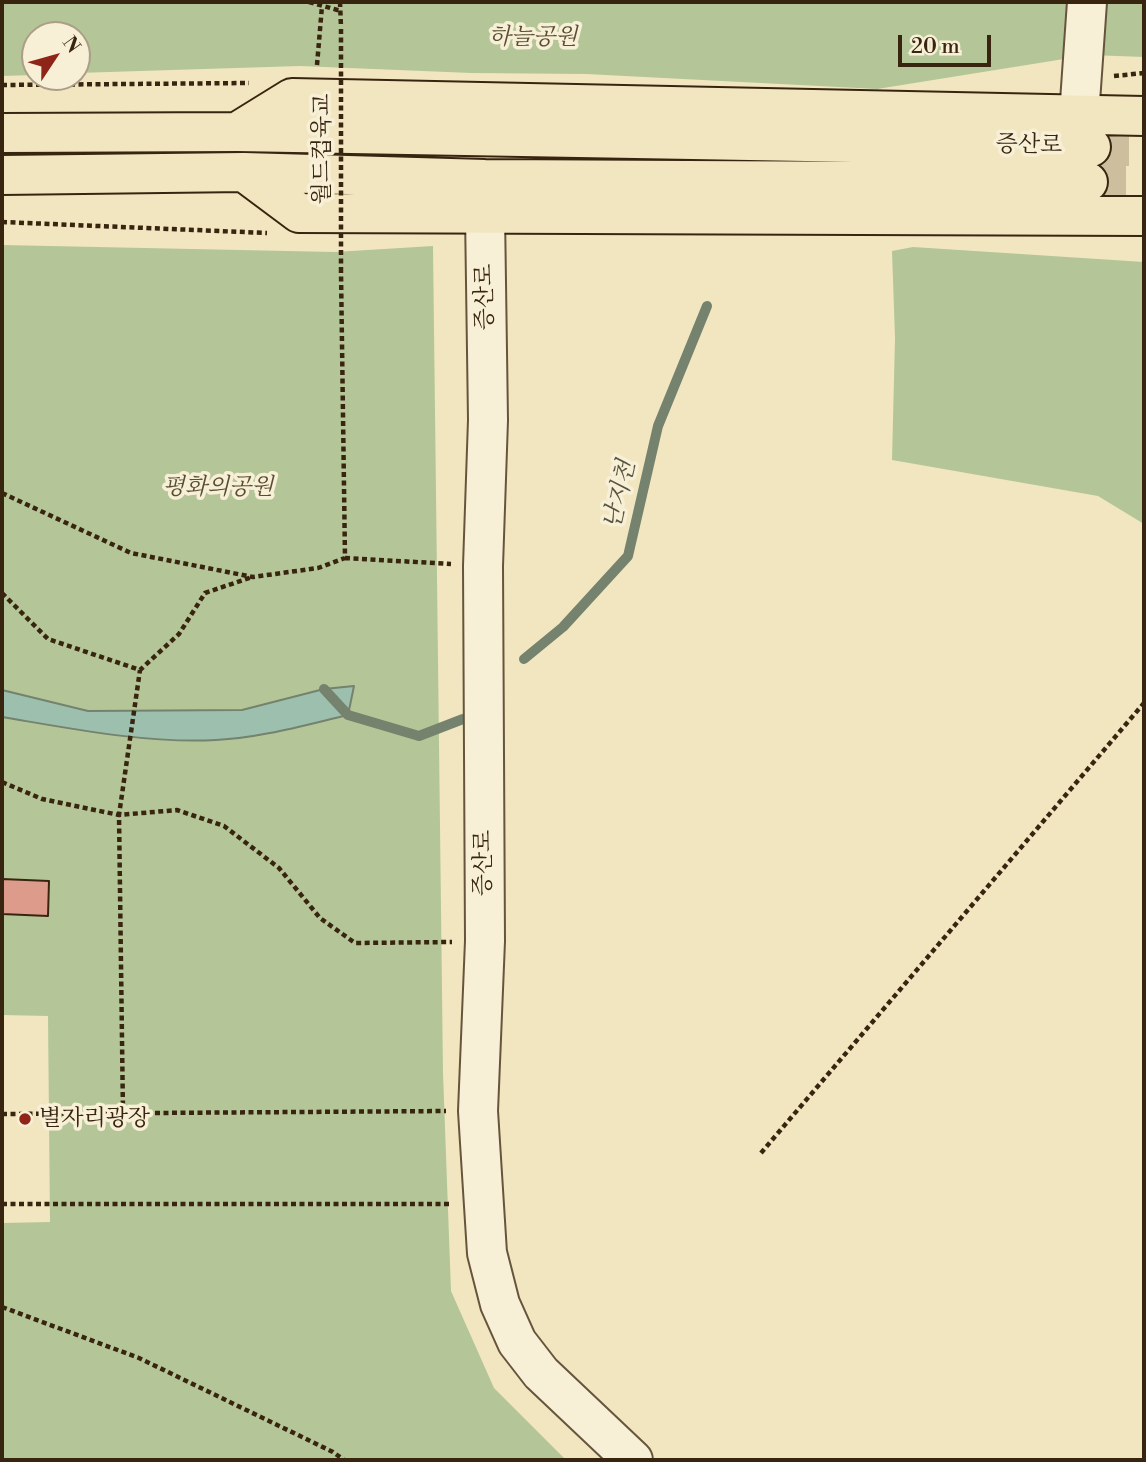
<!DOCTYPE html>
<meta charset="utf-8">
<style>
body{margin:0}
#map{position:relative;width:1146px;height:1462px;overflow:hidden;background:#f2e6c0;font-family:"Libre Bodoni",serif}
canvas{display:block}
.frame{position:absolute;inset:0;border:4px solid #382510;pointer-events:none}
.north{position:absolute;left:21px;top:21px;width:70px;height:70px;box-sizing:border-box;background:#f7efd6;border:2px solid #ab9e87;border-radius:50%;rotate:54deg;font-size:19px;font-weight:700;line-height:28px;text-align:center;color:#382510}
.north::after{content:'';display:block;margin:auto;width:24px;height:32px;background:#8f2418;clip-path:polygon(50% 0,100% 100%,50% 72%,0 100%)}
.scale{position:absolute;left:898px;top:35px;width:93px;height:32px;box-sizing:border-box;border:4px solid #382510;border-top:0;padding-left:9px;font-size:21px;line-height:24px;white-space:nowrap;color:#382510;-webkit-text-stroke:5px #f7efd6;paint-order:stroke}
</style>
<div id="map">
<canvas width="1146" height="1462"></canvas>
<div class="frame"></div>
<div class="north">N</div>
<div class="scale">20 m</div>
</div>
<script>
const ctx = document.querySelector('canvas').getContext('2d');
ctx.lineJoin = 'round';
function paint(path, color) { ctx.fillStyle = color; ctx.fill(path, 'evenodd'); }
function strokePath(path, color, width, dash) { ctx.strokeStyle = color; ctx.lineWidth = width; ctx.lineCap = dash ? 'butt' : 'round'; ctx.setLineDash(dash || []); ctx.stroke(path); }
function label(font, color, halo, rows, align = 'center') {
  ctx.font = font + ' "Libre Bodoni","Noto Serif KR",serif'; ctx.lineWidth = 7; ctx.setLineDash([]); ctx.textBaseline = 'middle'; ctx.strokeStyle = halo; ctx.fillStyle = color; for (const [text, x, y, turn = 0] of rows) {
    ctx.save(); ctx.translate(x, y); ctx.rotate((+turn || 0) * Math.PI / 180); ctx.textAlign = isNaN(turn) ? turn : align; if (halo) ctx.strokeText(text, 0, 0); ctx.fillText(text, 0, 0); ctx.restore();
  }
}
const green = new Path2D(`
 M 2,2 L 1144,2 L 1144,57 L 1089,55 L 877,89 L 586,74 L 471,73 L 300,66 L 77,73 L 77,35 L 35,35 L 35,75 L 2,76 Z
 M 2,245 L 335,252 L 433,246 L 443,1073 L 451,1291 L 494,1388 L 566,1460 L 2,1460 L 2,1223 L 50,1222 L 48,1016 L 2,1015 L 2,717 C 68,728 148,744 216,740 C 260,738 305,725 348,715 L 354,686 L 324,689 L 242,710 L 88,711 L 2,690 Z
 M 913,247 L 1144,262 L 1144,524 L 1098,496 L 892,460 L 895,338 L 892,251 Z`);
const water = new Path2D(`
 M 354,686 L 348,715 C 305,725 260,738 216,740 C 148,744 68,728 2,717 L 2,690 L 88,711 L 242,710 L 324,689 Z`);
const stream = new Path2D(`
 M 524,659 L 563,627 L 628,556 L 658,426 L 707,306
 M 324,689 L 348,715 L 419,736 L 463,719`);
const building = new Path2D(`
 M 2,879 L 49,881 L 48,916 L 2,914 Z`);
const majorTunnel = new Path2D(`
 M 1091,147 L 1144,147
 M 1088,182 L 1144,182`);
const path = new Path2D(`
 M 309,2 L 341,11
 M 340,2 L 341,27
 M 317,65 L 322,6
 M 1114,76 L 1144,73
 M 2,85 L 249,83
 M 2,222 L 267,233
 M 2,493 L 131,553 L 253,577 L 318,568 L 345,558 L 341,272
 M 345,558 L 451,564
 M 2,593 L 48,639 L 140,670 L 179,634 L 205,593 L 252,577
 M 2,782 L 42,799 L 119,815 L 177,810 L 224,826 L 279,868 L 320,918 L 355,943 L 452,942
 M 2,1114 L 446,1111
 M 123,1114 L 119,815 L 140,670
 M 761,1153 L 1144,703
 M 2,1204 L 449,1204
 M 2,1307 L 139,1358 L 333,1452 L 344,1460`);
const minor = new Path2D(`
 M 1079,116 L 1087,2
 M 485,214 L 488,420 L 483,566 L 485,941 L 478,1111 L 487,1253 L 500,1304 L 517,1342 L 541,1373 L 633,1460`);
const major = new Path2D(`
 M 237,132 L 292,98 L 1144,116
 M 2,133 L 237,132 L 1091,147
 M 244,172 L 299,213 L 1144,216
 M 2,175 L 244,172 L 485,179 L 1088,182`);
const pathBridge = new Path2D(`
 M 341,272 L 341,27`);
const markers = [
 [25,1119,7,"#8f2418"]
];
const parkNames = [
 ["하늘공원",533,38],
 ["평화의공원",218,488]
];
const streetNames = [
 ["증산로",1029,146,1],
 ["월드컵육교",323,149,-90],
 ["증산로",486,297,-91],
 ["증산로",484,863,-90]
];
const poiNames = [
 ["별자리광장",39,1119]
];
const waterNames = [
 ["난지천",621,495,-77]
];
paint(green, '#b4c697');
paint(water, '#9cc0ad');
strokePath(water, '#74826e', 2);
strokePath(stream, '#74826e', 10);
paint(building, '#dd9c8b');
strokePath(building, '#382510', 2);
strokePath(majorTunnel, '#cdbf9d', 38, [38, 19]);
strokePath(minor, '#66553c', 42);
strokePath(major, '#382510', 42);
strokePath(path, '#382510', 4.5, [5, 3.5]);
strokePath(minor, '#f7efd6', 38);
strokePath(major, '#f2e6c0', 38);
strokePath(pathBridge, '#382510', 4.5, [5, 3.5]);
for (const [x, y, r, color] of markers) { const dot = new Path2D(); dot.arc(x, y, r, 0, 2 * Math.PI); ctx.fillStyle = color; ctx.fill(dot); strokePath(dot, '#f7efd6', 2.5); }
label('italic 23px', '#574d32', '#f7efd6', parkNames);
label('23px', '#382510', '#f7efd6', streetNames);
label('23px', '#382510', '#f7efd6', poiNames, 'left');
label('italic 24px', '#56543f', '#f7efd6', waterNames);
</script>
